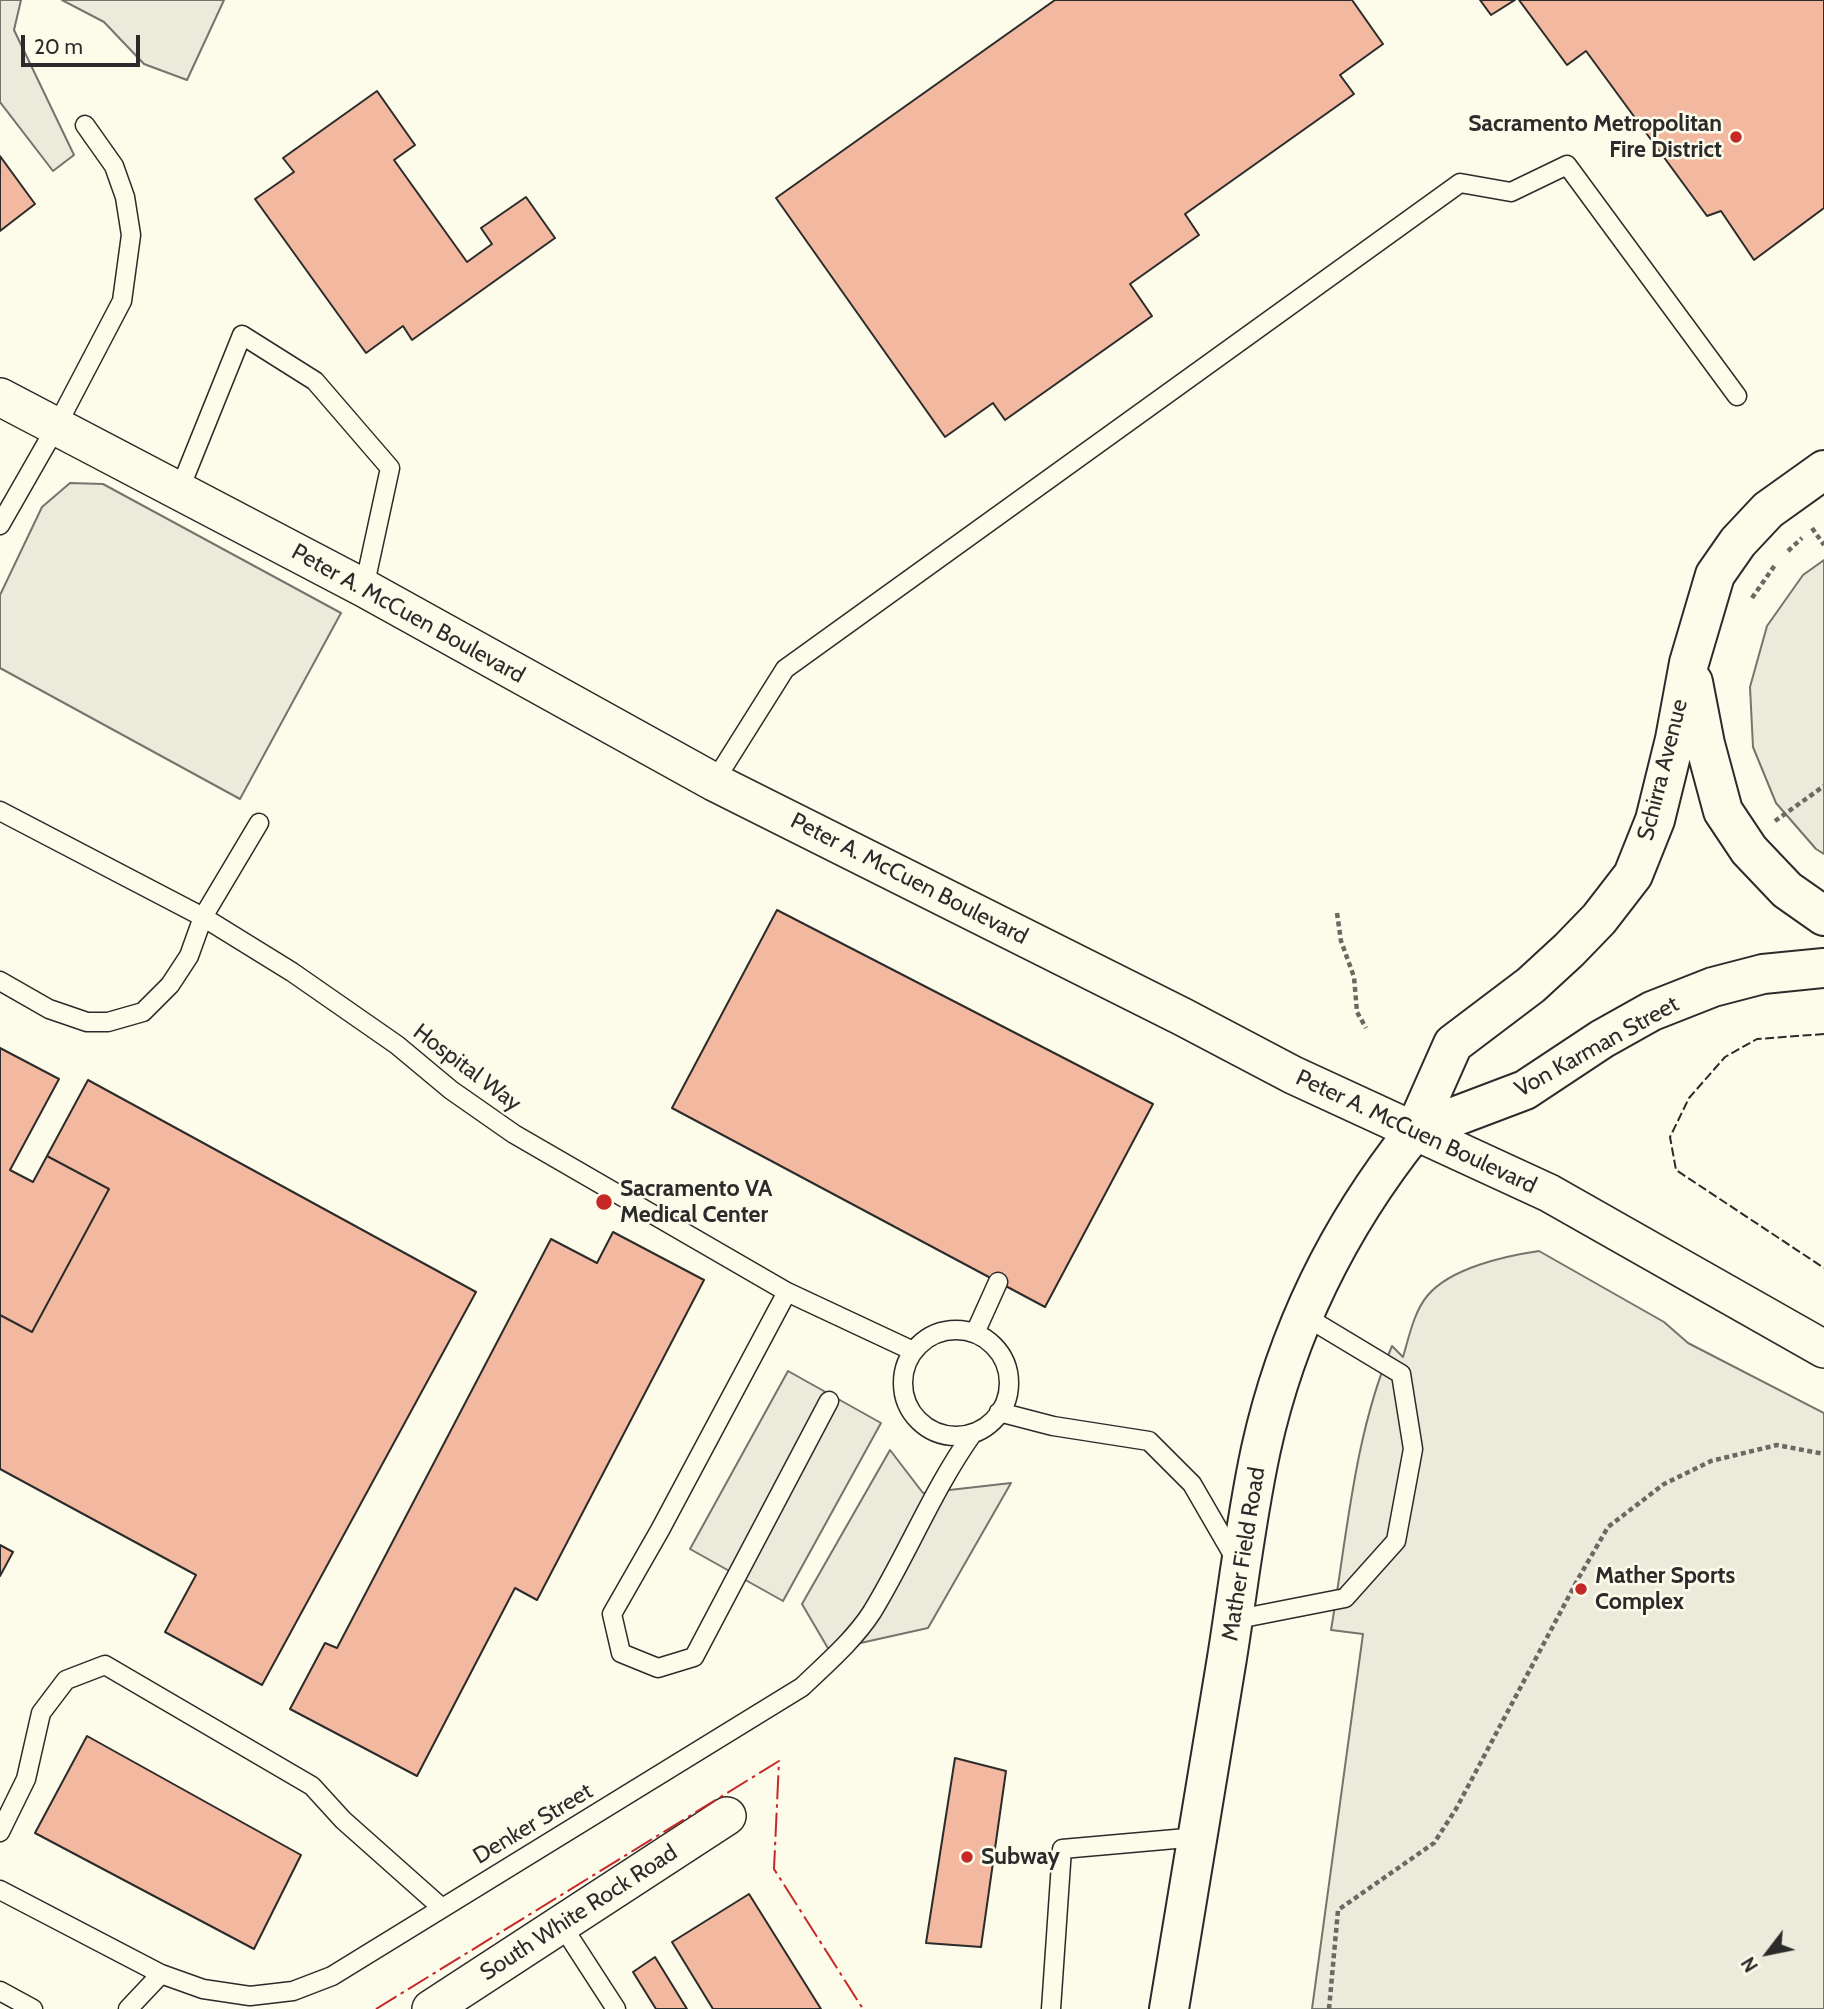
<!DOCTYPE html>
<style>
body{margin:0}
#map{position:relative;width:1824px;height:2009px;overflow:hidden;background:#fdfbea;font-family:Cabin,sans-serif}
canvas{display:block}
.north{position:absolute;left:1733px;top:1918px;width:70px;height:70px;-webkit-text-stroke:5px #fdfbea;paint-order:stroke;rotate:238deg;font-size:19px;font-weight:700;line-height:28px;text-align:center;color:#2b2b2b}
.north::after{content:'';display:block;margin:auto;width:24px;height:32px;background:#2b2b2b;clip-path:polygon(50% 0,100% 100%,50% 72%,0 100%)}
.scale{position:absolute;left:21px;top:35px;width:119px;height:32px;box-sizing:border-box;border:4px solid #2b2b2b;border-top:0;padding-left:9px;font-size:21px;line-height:24px;white-space:nowrap;color:#2b2b2b;-webkit-text-stroke:5px #fdfbea;paint-order:stroke}
</style>
<div id="map">
<canvas width="1824" height="2009"></canvas>
<div class="north">N</div>
<div class="scale">20 m</div>
</div>
<script>
const ctx = document.querySelector('canvas').getContext('2d');
ctx.lineJoin = 'round';
function paint(path, color) { ctx.fillStyle = color; ctx.fill(path, 'evenodd'); }
function strokePath(path, color, width, dash) { ctx.strokeStyle = color; ctx.lineWidth = width; ctx.lineCap = dash ? 'butt' : 'round'; ctx.setLineDash(dash || []); ctx.stroke(path); }
function label(font, color, halo, rows, align = 'center') {
  ctx.font = font + ' Cabin,sans-serif'; ctx.lineWidth = 5; ctx.setLineDash([]); ctx.textBaseline = 'middle'; ctx.strokeStyle = halo; ctx.fillStyle = color; for (const [text, x, y, turn = 0] of rows) {
    ctx.save(); ctx.translate(x, y); ctx.rotate((+turn || 0) * Math.PI / 180); ctx.textAlign = isNaN(turn) ? turn : align; if (halo) ctx.strokeText(text, 0, 0); ctx.fillText(text, 0, 0); ctx.restore();
  }
}
const green = new Path2D(`
 M 70,483 L 103,484 L 341,613 L 240,799 L 0,668 L 0,595 L 42,507 Z
 M 1824,560 L 1824,854 L 1816,849 L 1776,803 L 1753,747 L 1750,687 L 1767,626 L 1803,575 Z
 M 1539,1251 L 1664,1322 L 1688,1343 L 1824,1413 L 1824,2009 L 1312,2009 L 1363,1634 L 1331,1630 C 1347,1536 1354,1435 1392,1346 L 1403,1357 C 1409,1337 1414,1311 1428,1295 C 1451,1268 1505,1256 1539,1251 Z`);
const parking = new Path2D(`
 M 0,0 L 21,0 L 14,30 L 74,155 L 53,171 L 0,102 Z
 M 62,0 L 224,0 L 187,80 L 144,64 L 104,22 Z
 M 788,1371 L 881,1423 L 783,1601 L 690,1549 Z
 M 890,1450 L 923,1493 L 1011,1483 L 928,1628 L 829,1650 L 802,1604 Z`);
const building = new Path2D(`
 M 1055,0 L 1352,0 L 1383,44 L 1340,75 L 1354,94 L 1185,214 L 1199,235 L 1130,284 L 1152,316 L 1005,420 L 993,403 L 945,437 L 776,198 Z
 M 1480,0 L 1515,0 L 1491,15 Z
 M 1519,0 L 1824,0 L 1824,208 L 1754,260 L 1721,211 L 1707,216 L 1586,51 L 1567,65 Z
 M 377,91 L 415,145 L 394,160 L 467,262 L 492,244 L 481,228 L 526,197 L 555,238 L 412,340 L 403,326 L 366,353 L 255,199 L 294,172 L 283,158 Z
 M 0,156 L 35,204 L 0,231 Z
 M 777,910 L 1153,1104 L 1045,1307 L 672,1108 Z
 M 0,1048 L 59,1079 L 10,1170 L 33,1182 L 47,1156 L 109,1189 L 32,1332 L 0,1315 Z
 M 88,1080 L 476,1292 L 262,1685 L 165,1632 L 196,1575 L 0,1469 L 0,1315 L 32,1332 L 109,1189 L 47,1156 Z
 M 613,1232 L 704,1280 L 537,1600 L 515,1588 L 417,1776 L 290,1709 L 325,1643 L 337,1648 L 551,1239 L 597,1263 Z
 M 0,1545 L 13,1552 L 0,1576 Z
 M 87,1736 L 301,1855 L 254,1949 L 35,1833 Z
 M 955,1758 L 1006,1771 L 981,1947 L 926,1943 Z
 M 749,1894 L 821,2009 L 713,2009 L 672,1942 Z
 M 655,1957 L 687,2009 L 656,2009 L 633,1972 Z`);
const path = new Path2D(`
 M 1812,528 L 1824,545
 M 1788,551 L 1802,538
 M 1752,598 L 1775,565
 M 1775,821 L 1824,786
 M 1337,913 L 1341,941 L 1354,977 L 1357,1012 L 1366,1028
 M 1329,2009 L 1338,1910 L 1434,1843 L 1456,1809 L 1578,1579 L 1608,1527 L 1664,1484 L 1711,1461 L 1777,1445 L 1824,1454`);
const service = new Path2D(`
 M 179,491 L 242,335 L 315,381 L 390,468 L 364,588
 M 0,525 L 56,427 L 122,301 L 131,235 L 125,197 L 114,166 L 85,125
 M 714,782 L 785,669 L 1460,183 L 1511,192 L 1567,165 L 1737,396
 M 0,811 L 203,917 L 292,972 L 397,1045 L 451,1090 L 514,1134 L 787,1292 L 913,1351
 M 0,981 L 49,1009 L 87,1022 L 108,1022 L 143,1012 L 170,985 L 189,956 L 203,917 L 259,823
 M 787,1292 L 660,1530 L 612,1614 L 621,1653 L 658,1668 L 694,1657 L 829,1401
 M903 1383a53 53 0 1 1 106 0a53 53 0 1 1-106 0Z
 M 975,1333 L 998,1282
 M 999,1412 L 1053,1426 L 1149,1441 L 1192,1484 L 1236,1560
 M 1233,1620 L 1345,1598 L 1396,1541 L 1413,1449 L 1401,1374 L 1303,1315
 M 0,1832 L 26,1779 L 41,1713 L 66,1680 L 105,1665 L 312,1786 L 343,1820 L 442,1908
 M 0,1890 L 161,1974 L 203,1989 L 250,1996 L 293,1991 L 332,1976 L 802,1687 C 826,1664 854,1640 872,1612 C 908,1553 933,1489 973,1433
 M 561,1924 L 616,2009
 M 0,1991 L 33,2009
 M 128,2009 L 161,1974
 M 1051,2009 L 1062,1849 L 1198,1837`);
const minor = new Path2D(`
 M 0,397 L 364,588 L 714,782 L 1183,1017 L 1293,1075 L 1549,1193 L 1824,1349
 M 431,2009 L 727,1816`);
const tertiary = new Path2D(`
 M 1693,682 L 1705,744 L 1723,811 L 1749,850 L 1787,890 L 1824,916
 M 1414,1132 L 1453,1044 L 1531,985 L 1569,950 L 1599,919 L 1633,875 L 1655,820 L 1675,739 L 1689,663 L 1715,575 L 1738,542 L 1768,510 L 1824,470
 M 1414,1132 L 1525,1090 L 1602,1039 L 1652,1011 L 1713,987 L 1763,974 L 1824,968`);
const secondary = new Path2D(`
 M 1169,2009 C 1189,1892 1208,1775 1227,1658 C 1238,1589 1246,1518 1261,1449 C 1287,1331 1339,1226 1414,1132`);
const fence = new Path2D(`
 M 1824,1034 L 1757,1039 L 1725,1057 L 1689,1098 L 1670,1137 L 1676,1170 L 1824,1268`);
const power = new Path2D(`
 M 376,2009 L 779,1761 L 774,1869 L 863,2009`);
const markers = [
 [1736,137,7,"#c62828"],
 [604,1202,9,"#c62828"],
 [1581,1589,7,"#c62828"],
 [967,1857,7,"#c62828"]
];
const poiNames = [
 ["Sacramento Metropolitan",1722,124,"right"],
 ["Fire District",1722,150,"right"],
 ["Sacramento VA",620,1189],
 ["Medical Center",620,1215],
 ["Mather Sports",1595,1576],
 ["Complex",1595,1602],
 ["Subway",981,1857]
];
const streetNames = [
 ["Peter A. McCuen Boulevard",408,614,29],
 ["Schirra Avenue",1663,770,-76],
 ["Peter A. McCuen Boulevard",909,879,27],
 ["Von Karman Street",1597,1047,-29],
 ["Hospital Way",467,1068,37],
 ["Peter A. McCuen Boulevard",1416,1132,25],
 ["Mather Field Road",1244,1554,-81],
 ["Denker Street",533,1824,-31],
 ["South White Rock Road",579,1913,-33]
];
paint(green, '#ecebdb');
strokePath(green, '#74746e', 2);
paint(parking, '#eceadb');
strokePath(parking, '#74746e', 2);
paint(building, '#f2b8a0');
strokePath(building, '#2b2b2b', 2);
strokePath(service, '#2b2b2b', 21);
strokePath(minor, '#2b2b2b', 40);
strokePath(tertiary, '#2b2b2b', 42);
strokePath(secondary, '#2b2b2b', 42);
strokePath(path, '#6a6964', 4.5, [5, 3.5]);
strokePath(service, '#fdfbea', 18);
strokePath(minor, '#fdfbea', 37);
strokePath(tertiary, '#fdfbea', 38);
strokePath(secondary, '#fdfbea', 38);
strokePath(fence, '#2b2b2b', 2, [9, 3.5]);
strokePath(power, '#c62828', 2, [24, 5, 3.5, 5]);
for (const [x, y, r, color] of markers) { const dot = new Path2D(); dot.arc(x, y, r, 0, 2 * Math.PI); ctx.fillStyle = color; ctx.fill(dot); strokePath(dot, '#fdfbea', 2.5); }
label('bold 23px', '#2b2b2b', '#fdfbea', poiNames, 'left');
label('23px', '#2b2b2b', '#fdfbea', streetNames);
</script>
